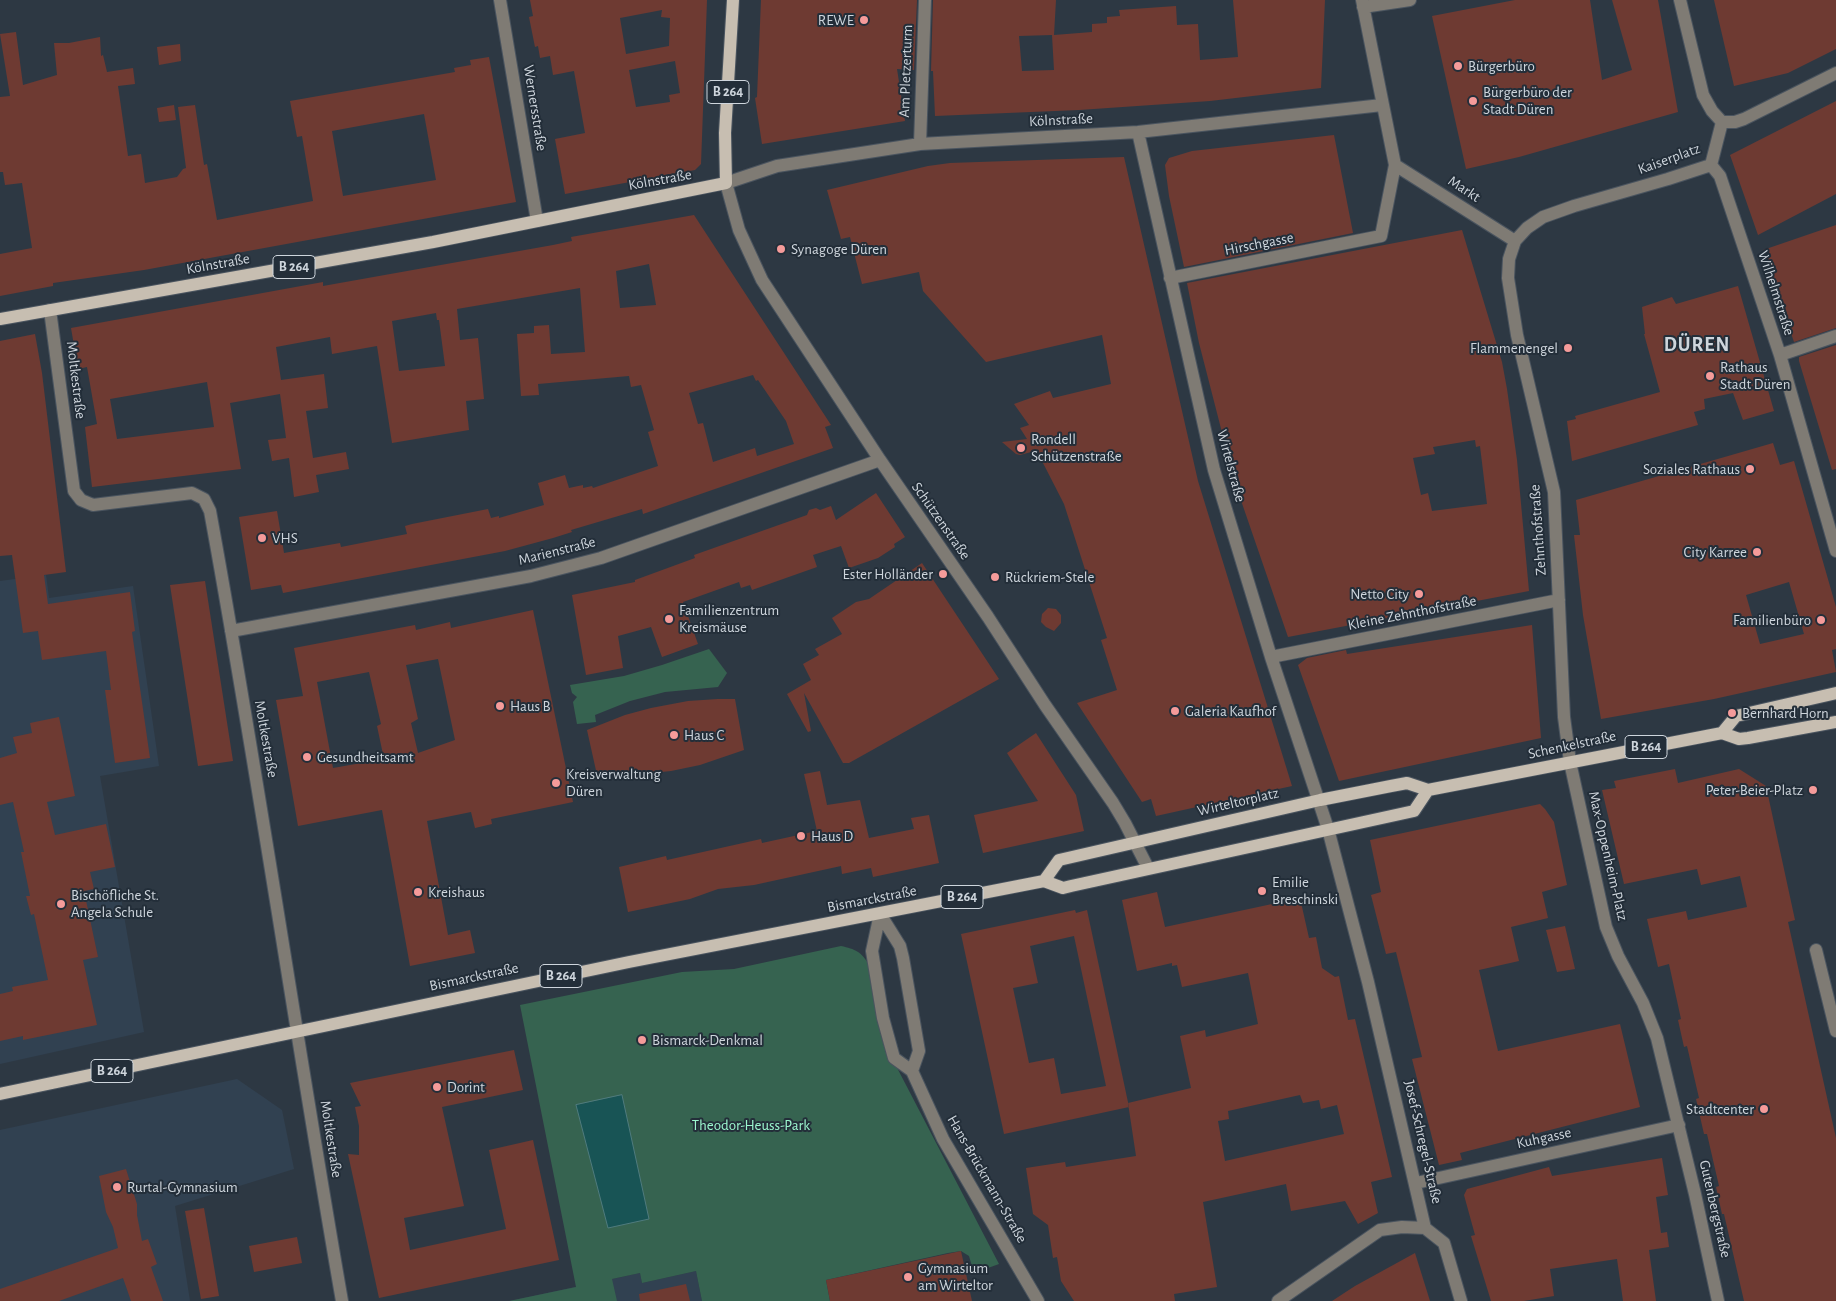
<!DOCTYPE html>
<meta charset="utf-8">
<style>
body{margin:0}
canvas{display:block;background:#2d3843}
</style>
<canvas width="1836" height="1301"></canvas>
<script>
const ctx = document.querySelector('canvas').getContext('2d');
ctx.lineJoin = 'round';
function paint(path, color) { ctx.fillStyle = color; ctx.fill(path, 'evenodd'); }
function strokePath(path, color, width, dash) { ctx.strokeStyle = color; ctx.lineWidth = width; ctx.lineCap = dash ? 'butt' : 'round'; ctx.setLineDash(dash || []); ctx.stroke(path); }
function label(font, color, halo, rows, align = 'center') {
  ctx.font = font + ' "Alegreya Sans",sans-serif'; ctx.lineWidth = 4; ctx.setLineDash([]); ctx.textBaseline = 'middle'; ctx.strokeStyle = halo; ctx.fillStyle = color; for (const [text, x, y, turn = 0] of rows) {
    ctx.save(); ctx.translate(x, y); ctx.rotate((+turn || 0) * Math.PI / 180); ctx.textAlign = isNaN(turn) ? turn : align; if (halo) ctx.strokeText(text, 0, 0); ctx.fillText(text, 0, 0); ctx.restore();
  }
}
const built = new Path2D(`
 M 46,575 L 49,598 L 133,586 L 159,766 L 100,776 L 144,1032 L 0,1064 L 0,581 Z
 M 237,1079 L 282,1110 L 294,1169 L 175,1206 L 190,1301 L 0,1301 L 0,1130 Z
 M 696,1271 L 702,1301 L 510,1301 L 640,1273 L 642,1283 Z`);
const green = new Path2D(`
 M 709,649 L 727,673 L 718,687 L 665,692 L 630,701 L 595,715 L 596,722 L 577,724 L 573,702 L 577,697 L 572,693 L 570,685 L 624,676 L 662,665 Z
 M 841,946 C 855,949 862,952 869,965 L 893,1060 L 999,1264 L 974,1273 L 969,1256 L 961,1251 L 948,1253 L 826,1280 L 830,1301 L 702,1301 L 696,1271 L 642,1283 L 640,1273 L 612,1279 L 617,1301 L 509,1301 L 576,1287 L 520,1005 L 682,972 L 734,969 Z`);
const water = new Path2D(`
 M 622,1095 L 649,1219 L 608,1228 L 576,1105 Z`);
const building = new Path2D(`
 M 530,0 L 707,0 L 701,164 L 695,170 L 565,194 L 555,139 L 585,133 L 574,71 L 553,75 L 550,56 L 540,58 L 538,46 L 535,47 L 529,17 L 533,16 ZM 662,10 L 661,17 L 670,18 L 669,46 L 626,54 L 620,18 ZM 675,61 L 680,93 L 669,95 L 670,102 L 636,107 L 629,70 Z
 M 761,0 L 917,0 L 914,70 L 897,69 L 905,121 L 762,144 L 755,98 L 757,97 Z
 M 933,0 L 1056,0 L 1054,35 L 1092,32 L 1092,24 L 1107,23 L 1107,17 L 1120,16 L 1119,10 L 1176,6 L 1177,25 L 1198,24 L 1200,60 L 1238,57 L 1233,0 L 1325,0 L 1321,88 L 1210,101 L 1079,110 L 935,116 L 933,71 L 931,71 ZM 1052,35 L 1054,70 L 1022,71 L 1019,36 Z
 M 1515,0 L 1590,0 L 1602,80 L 1632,70 L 1612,0 L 1658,0 L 1678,112 L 1519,157 L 1466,169 L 1432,16 Z
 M 1714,0 L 1836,0 L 1836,49 L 1788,73 L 1734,86 Z
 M 16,32 L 23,85 L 57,75 L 54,43 L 69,43 L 100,37 L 101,56 L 103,55 L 107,72 L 133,68 L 135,84 L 118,86 L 128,156 L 141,154 L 145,183 L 177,177 L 183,169 L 186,168 L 178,107 L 195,105 L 204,165 L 207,164 L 217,220 L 313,201 L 302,136 L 297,137 L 290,101 L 455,72 L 454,68 L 471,65 L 470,60 L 489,57 L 516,202 L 144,270 L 53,283 L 53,286 L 0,296 L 0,254 L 32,248 L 22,183 L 5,185 L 3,172 L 0,172 L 0,97 L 10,96 L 0,34 ZM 424,114 L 436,180 L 343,196 L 332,131 Z
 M 180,44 L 181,61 L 159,65 L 157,47 Z
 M 1836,101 L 1836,194 L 1758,235 L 1730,155 Z
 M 174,105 L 176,120 L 159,122 L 157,108 Z
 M 1334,135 L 1353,233 L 1184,267 L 1169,196 L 1165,165 L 1169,158 L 1192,151 Z
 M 1124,157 L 1198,481 L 1292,786 L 1156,816 L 1151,799 L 1142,802 L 1077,703 L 1117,690 L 1101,640 L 1107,638 L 1064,504 L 1043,463 L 1035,451 L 1020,455 L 1016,454 L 1002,442 L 1027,439 L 1020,428 L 1029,425 L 1014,404 L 1050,391 L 1053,398 L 1111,384 L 1102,335 L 986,362 L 923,291 L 919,272 L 862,284 L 850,237 L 841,239 L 827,190 L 928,166 L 950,163 Z
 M 694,215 L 831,425 L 825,427 L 833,448 L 643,514 L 642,509 L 571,530 L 572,532 L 553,538 L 505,551 L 283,593 L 281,585 L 251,590 L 239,517 L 277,511 L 284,553 L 340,543 L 341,547 L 407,534 L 405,526 L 412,524 L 488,509 L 491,518 L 499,516 L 499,518 L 544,505 L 538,483 L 565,475 L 569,488 L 583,485 L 583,488 L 592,486 L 593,488 L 658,466 L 648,432 L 654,430 L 641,385 L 631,387 L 629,376 L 538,384 L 539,395 L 521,396 L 517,334 L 534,333 L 534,326 L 549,325 L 551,354 L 585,352 L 580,288 L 457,309 L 460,340 L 478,338 L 484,399 L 466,401 L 469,430 L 392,443 L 377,346 L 332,354 L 330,337 L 276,347 L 281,380 L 324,374 L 328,408 L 306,411 L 313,458 L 346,452 L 349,469 L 316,475 L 319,492 L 294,497 L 289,458 L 272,461 L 268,440 L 286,438 L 280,394 L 230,403 L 241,469 L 92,487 L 85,427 L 97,424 L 87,367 L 78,369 L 71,328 L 323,282 L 323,286 L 553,245 L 572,241 L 571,237 ZM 649,264 L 656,305 L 620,308 L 616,271 ZM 436,313 L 437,320 L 439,320 L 445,366 L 399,371 L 392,321 ZM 753,375 L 756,381 L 758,380 L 786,421 L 794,444 L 757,456 L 755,448 L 713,462 L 703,423 L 698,424 L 689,393 ZM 207,382 L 214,427 L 117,439 L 110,399 Z
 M 1836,225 L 1836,328 L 1794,342 L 1763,250 Z
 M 1462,230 L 1502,362 L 1507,389 L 1517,460 L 1529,591 L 1288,637 L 1235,483 L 1199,343 L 1187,283 ZM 1475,440 L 1476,447 L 1480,446 L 1487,504 L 1432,511 L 1428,493 L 1421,495 L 1413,458 L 1435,454 L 1433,447 Z
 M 1738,286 L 1774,411 L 1743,420 L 1733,393 L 1704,399 L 1705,409 L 1694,412 L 1698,425 L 1572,461 L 1567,421 L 1576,419 L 1575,416 L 1660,392 L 1644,334 L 1645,334 L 1642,307 L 1672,297 L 1676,304 Z
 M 35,334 L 42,373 L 66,572 L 44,575 L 48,604 L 130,592 L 135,631 L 132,632 L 150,758 L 115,763 L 105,690 L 111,690 L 106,651 L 42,660 L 38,631 L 23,633 L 12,555 L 0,556 L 0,341 Z
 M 1836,345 L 1836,469 L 1832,470 L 1799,361 L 1799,357 Z
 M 1773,443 L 1780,465 L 1794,461 L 1836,607 L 1836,649 L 1832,650 L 1836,672 L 1714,699 L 1601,719 L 1583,615 L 1574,535 L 1580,535 L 1576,500 ZM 1789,582 L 1804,634 L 1760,644 L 1746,595 Z
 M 876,493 L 905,537 L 894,544 L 895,547 L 878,558 L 849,568 L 841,546 L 813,555 L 817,567 L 752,590 L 750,585 L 741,588 L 739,582 L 683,602 L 698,644 L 662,657 L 651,627 L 618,636 L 623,668 L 586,675 L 572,595 L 635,582 L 635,580 L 695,558 L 694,555 L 807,515 L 809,510 L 816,508 L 820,510 L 831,506 L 836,520 Z
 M 922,563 L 999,679 L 849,763 L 843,763 L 804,693 L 811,731 L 808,732 L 787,694 L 811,680 L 803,664 L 819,655 L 815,649 L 842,634 L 832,618 L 856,602 L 869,599 Z
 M 205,581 L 233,761 L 198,766 L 170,585 Z
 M 1048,608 L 1056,609 L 1061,615 L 1061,623 L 1054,631 L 1046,627 L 1041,622 L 1042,614 Z
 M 533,610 L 573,802 L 491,819 L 492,824 L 475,828 L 471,812 L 427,821 L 448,935 L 470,930 L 475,953 L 410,966 L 382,810 L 298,826 L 276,700 L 303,696 L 294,648 L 415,625 L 416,630 L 450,622 L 451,628 ZM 438,659 L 455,740 L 418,753 L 411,723 L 418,719 L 406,665 ZM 369,672 L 381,724 L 377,726 L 384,759 L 333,768 L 317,682 Z
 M 1532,625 L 1541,738 L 1339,781 L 1298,665 L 1307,658 L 1346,650 L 1347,654 Z
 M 718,699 L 735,699 L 744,750 L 700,765 L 671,771 L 632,775 L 597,775 L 587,730 L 625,715 L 651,708 L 688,701 Z
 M 59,717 L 75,796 L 47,802 L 55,835 L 106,824 L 115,867 L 90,872 L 94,889 L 84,891 L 98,957 L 83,960 L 97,1025 L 23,1040 L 23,1036 L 0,1041 L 0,994 L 13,991 L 12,987 L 48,980 L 34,914 L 31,915 L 26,896 L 30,896 L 21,852 L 24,852 L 13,802 L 0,805 L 0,758 L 17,753 L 13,737 L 32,733 L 30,723 Z
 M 1036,733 L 1076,795 L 1084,831 L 983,853 L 974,815 L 1038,801 L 1007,753 Z
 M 1675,769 L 1678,783 L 1739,769 L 1766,786 L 1795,920 L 1788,922 L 1836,1138 L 1836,1301 L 1744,1301 L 1724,1214 L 1722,1214 L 1716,1187 L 1719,1186 L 1707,1134 L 1704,1134 L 1696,1099 L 1699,1098 L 1687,1046 L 1684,1047 L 1678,1020 L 1681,1019 L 1669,964 L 1658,967 L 1647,919 L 1686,911 L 1688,920 L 1747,907 L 1740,876 L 1701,885 L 1697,869 L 1624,884 L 1602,790 L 1616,788 L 1614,781 Z
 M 820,771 L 827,805 L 860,800 L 869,838 L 914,829 L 911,818 L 929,815 L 939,863 L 873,877 L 871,868 L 842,874 L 841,866 L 754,885 L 718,889 L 690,899 L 628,912 L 619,867 L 666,856 L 667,860 L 761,839 L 762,843 L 817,831 L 804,774 Z
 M 1540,804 L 1545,809 L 1554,822 L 1567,885 L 1542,892 L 1548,918 L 1511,927 L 1519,961 L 1479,970 L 1498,1051 L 1620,1024 L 1640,1107 L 1460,1153 L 1462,1160 L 1439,1165 L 1412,1059 L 1422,1057 L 1404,984 L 1396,952 L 1386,954 L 1371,895 L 1381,892 L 1370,840 Z
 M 1157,892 L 1165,927 L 1300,898 L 1309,938 L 1316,937 L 1322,968 L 1335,977 L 1339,976 L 1348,1020 L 1355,1019 L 1392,1177 L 1371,1182 L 1378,1213 L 1358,1224 L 1345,1201 L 1291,1211 L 1286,1184 L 1203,1202 L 1217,1287 L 1174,1294 L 1175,1301 L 1074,1301 L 1061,1281 L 1057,1257 L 1053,1258 L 1048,1225 L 1033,1214 L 1026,1168 L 1065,1162 L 1066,1167 L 1136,1156 L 1128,1103 L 1191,1088 L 1180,1036 L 1205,1030 L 1206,1037 L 1258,1024 L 1248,973 L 1182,987 L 1177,965 L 1172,966 L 1172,963 L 1137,971 L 1122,900 ZM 1300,1095 L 1303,1103 L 1319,1100 L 1321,1109 L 1337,1105 L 1344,1134 L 1225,1161 L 1218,1121 L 1229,1119 L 1228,1111 Z
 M 1075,910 L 1076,913 L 1087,910 L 1129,1107 L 1004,1134 L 961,934 ZM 1074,936 L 1106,1086 L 1061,1094 L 1054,1058 L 1029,1063 L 1013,988 L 1038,983 L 1030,946 Z
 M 1565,926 L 1575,969 L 1557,972 L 1546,930 Z
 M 514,1050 L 523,1090 L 442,1107 L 464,1206 L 404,1218 L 410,1250 L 506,1229 L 489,1150 L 533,1140 L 559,1260 L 379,1298 L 348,1154 L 359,1155 L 359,1126 L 355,1107 L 361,1106 L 350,1083 Z
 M 1662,1158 L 1668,1195 L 1656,1197 L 1661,1233 L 1667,1232 L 1669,1247 L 1649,1250 L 1656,1301 L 1623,1301 L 1617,1259 L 1550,1269 L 1554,1296 L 1524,1301 L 1491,1301 L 1471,1236 L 1475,1235 L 1464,1195 L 1467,1189 L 1549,1167 L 1552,1176 Z
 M 126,1169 L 137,1204 L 137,1215 L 142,1241 L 148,1239 L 157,1264 L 151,1267 L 163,1301 L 131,1301 L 123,1278 L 59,1301 L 0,1301 L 0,1289 L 118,1248 L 113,1227 L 106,1212 L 99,1176 Z
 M 204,1208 L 219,1296 L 201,1299 L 185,1211 Z
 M 297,1237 L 302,1263 L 254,1272 L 249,1246 Z
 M 961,1251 L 972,1301 L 830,1301 L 826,1280 Z
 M 1415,1253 L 1430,1301 L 1332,1301 L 1355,1286 Z
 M 686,1284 L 690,1301 L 640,1301 L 639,1294 Z`);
const minor = new Path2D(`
 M 500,0 L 537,221
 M 1680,0 L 1703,95 L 1712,111 L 1722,122
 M 1363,7 L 1410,0
 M 1722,122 L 1735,122 L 1744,119 L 1836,73
 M 1138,132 L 1214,470 L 1271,657 L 1328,829 L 1368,982 L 1425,1228 L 1444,1243 L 1461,1301
 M 920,144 L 925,0
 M 1395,165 L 1515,241
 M 1711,165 L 1668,179 L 1574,206 L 1543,217 L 1527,228 L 1515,241 L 1509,259 L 1508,278 L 1517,335 L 1554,492 L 1564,717 L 1570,762 L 1606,927 L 1618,956 L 1643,1003 L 1657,1038 L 1695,1194 L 1718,1301
 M 1711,165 L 1720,176 L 1780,355 L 1836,551
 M 1711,165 L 1722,122
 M 1170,278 L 1381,236 L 1395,165 L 1362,0
 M 50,310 L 74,491 L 81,500 L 93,505 L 192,493 L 204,499 L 210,511 C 258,773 296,1038 342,1301
 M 1780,355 L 1836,336
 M 231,631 L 531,576 L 601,558 L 880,460
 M 1271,657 L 1559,600
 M 1148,868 L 1125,823 L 1113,803 L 1045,705 L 988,617 L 880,460 L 762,280 L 739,230 L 726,183 L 777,166 L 920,144 L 1138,132 L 1382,105
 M 880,914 L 872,951 L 883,1018 L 894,1058 L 912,1071 L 943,1139 L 1038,1301
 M 880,914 L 900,946 L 903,958 L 919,1051 L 912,1071
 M 1816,950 L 1836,1031
 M 1416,1183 L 1679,1125
 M 1278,1301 L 1380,1230 L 1402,1227 L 1425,1228`);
const major = new Path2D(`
 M 0,319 L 433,242 L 726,183 L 725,133 L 733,0
 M 1722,733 L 1736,716 L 1836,693
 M 1044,881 L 1059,860 L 1320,800 L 1391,786 L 1407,783 L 1428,790 L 1722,733 L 1739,739 L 1748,738 L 1836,722
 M 0,1094 L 629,962 L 1044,881 L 1063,888 L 1071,886 L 1414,811 L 1428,790`);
const markers = [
 [864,20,5,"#f59b9a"],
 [1458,66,5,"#f59b9a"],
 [1473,101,5,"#f59b9a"],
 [781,249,5,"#f59b9a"],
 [1568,348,5,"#f59b9a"],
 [1710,376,5,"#f59b9a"],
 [1021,448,5,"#f59b9a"],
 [1750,469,5,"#f59b9a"],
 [262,538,5,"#f59b9a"],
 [1757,552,5,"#f59b9a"],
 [943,574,5,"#f59b9a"],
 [995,577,5,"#f59b9a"],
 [1419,594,5,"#f59b9a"],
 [669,619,5,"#f59b9a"],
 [1821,620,5,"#f59b9a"],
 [500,706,5,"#f59b9a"],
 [1175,711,5,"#f59b9a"],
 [1732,713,5,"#f59b9a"],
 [674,735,5,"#f59b9a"],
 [307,757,5,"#f59b9a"],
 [556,783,5,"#f59b9a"],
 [1813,790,5,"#f59b9a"],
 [801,836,5,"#f59b9a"],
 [1262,891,5,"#f59b9a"],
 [418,892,5,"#f59b9a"],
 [61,904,5,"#f59b9a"],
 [642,1040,5,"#f59b9a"],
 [437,1087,5,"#f59b9a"],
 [1764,1109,5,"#f59b9a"],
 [117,1187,5,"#f59b9a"],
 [908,1277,5,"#f59b9a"]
];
const shields = [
 [728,92,42],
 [294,267,42],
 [1646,747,42],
 [962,897,42],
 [561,976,42],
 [112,1071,42]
];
const shieldNames = [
 ["B 264",728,92],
 ["B 264",294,267],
 ["B 264",1646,747],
 ["B 264",962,897],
 ["B 264",561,976],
 ["B 264",112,1071]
];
const poiNames = [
 ["REWE",854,20,"right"],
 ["Bürgerbüro",1468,66],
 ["Bürgerbüro der",1483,92],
 ["Stadt Düren",1483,109],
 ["Synagoge Düren",791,249],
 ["Flammenengel",1558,348,"right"],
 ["Rathaus",1720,367],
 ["Stadt Düren",1720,384],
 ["Rondell",1031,439],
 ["Schützenstraße",1031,456],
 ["Soziales Rathaus",1740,469,"right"],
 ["VHS",272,538],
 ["City Karree",1747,552,"right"],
 ["Ester Holländer",933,574,"right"],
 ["Rückriem-Stele",1005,577],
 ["Netto City",1409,594,"right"],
 ["Familienzentrum",679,610],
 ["Kreismäuse",679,627],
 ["Familienbüro",1811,620,"right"],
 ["Haus B",510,706],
 ["Galeria Kaufhof",1185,711],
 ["Bernhard Horn",1742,713],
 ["Haus C",684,735],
 ["Gesundheitsamt",317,757],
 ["Kreisverwaltung",566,774],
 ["Düren",566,791],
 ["Peter-Beier-Platz",1803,790,"right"],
 ["Haus D",811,836],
 ["Emilie",1272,882],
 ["Breschinski",1272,899],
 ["Kreishaus",428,892],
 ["Bischöfliche St.",71,895],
 ["Angela Schule",71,912],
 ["Bismarck-Denkmal",652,1040],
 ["Dorint",447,1087],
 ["Stadtcenter",1754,1109,"right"],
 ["Rurtal-Gymnasium",127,1187],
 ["Gymnasium",918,1268],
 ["am Wirteltor",918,1285]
];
const streetNames = [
 ["Am Pletzerturm",906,71,-88],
 ["Wernersstraße",535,108,81],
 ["Kölnstraße",1061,120,-3],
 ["Kaiserplatz",1669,159,-20],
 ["Kölnstraße",660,180,-10],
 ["Markt",1464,189,33],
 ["Hirschgasse",1259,244,-11],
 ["Kölnstraße",218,264,-10],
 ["Wilhelmstraße",1776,293,72],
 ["Moltkestraße",76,380,83],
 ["Wirtelstraße",1231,466,75],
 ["Schützenstraße",941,521,55],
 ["Zehnthofstraße",1538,530,-94],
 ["Marienstraße",557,551,-14],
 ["Kleine Zehnthofstraße",1412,613,-11],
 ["Moltkestraße",266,739,80],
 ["Schenkelstraße",1572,745,-12],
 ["Wirteltorplatz",1238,802,-13],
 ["Max-Oppenheim-Platz",1608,856,77],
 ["Bismarckstraße",872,899,-11],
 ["Bismarckstraße",474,977,-12],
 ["Kuhgasse",1544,1138,-12],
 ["Moltkestraße",331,1139,81],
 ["Josef-Schregel-Straße",1423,1142,77],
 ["Hans-Brückmann-Straße",987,1179,60],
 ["Gutenbergstraße",1715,1209,77]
];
const parkNames = [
 ["Theodor-Heuss-Park",751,1125]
];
const districtNames = [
 ["DÜREN",1697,345]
];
paint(built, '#314151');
paint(green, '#366350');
paint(water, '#185455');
strokePath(water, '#4f7b7e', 1);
paint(building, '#6e3a32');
strokePath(minor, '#4a545f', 14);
strokePath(major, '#4a545f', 14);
strokePath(minor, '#7f7b74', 12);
strokePath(major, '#c7beb1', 12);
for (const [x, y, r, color] of markers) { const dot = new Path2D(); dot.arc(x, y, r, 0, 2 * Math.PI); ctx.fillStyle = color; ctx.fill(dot); strokePath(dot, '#232e39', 2); }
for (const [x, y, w] of shields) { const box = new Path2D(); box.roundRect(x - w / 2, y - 11.5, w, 23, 4); ctx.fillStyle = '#232e39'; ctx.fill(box); strokePath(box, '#ced5dc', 1); }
label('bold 14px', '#ced5dc', null, shieldNames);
label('15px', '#ced5dc', '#232e39', poiNames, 'left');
label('15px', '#ced5dc', '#232e39', streetNames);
label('15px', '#9bf6ce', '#232e39', parkNames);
ctx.letterSpacing = '1px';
label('bold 20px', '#ced5dc', '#232e39', districtNames);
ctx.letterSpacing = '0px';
</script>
